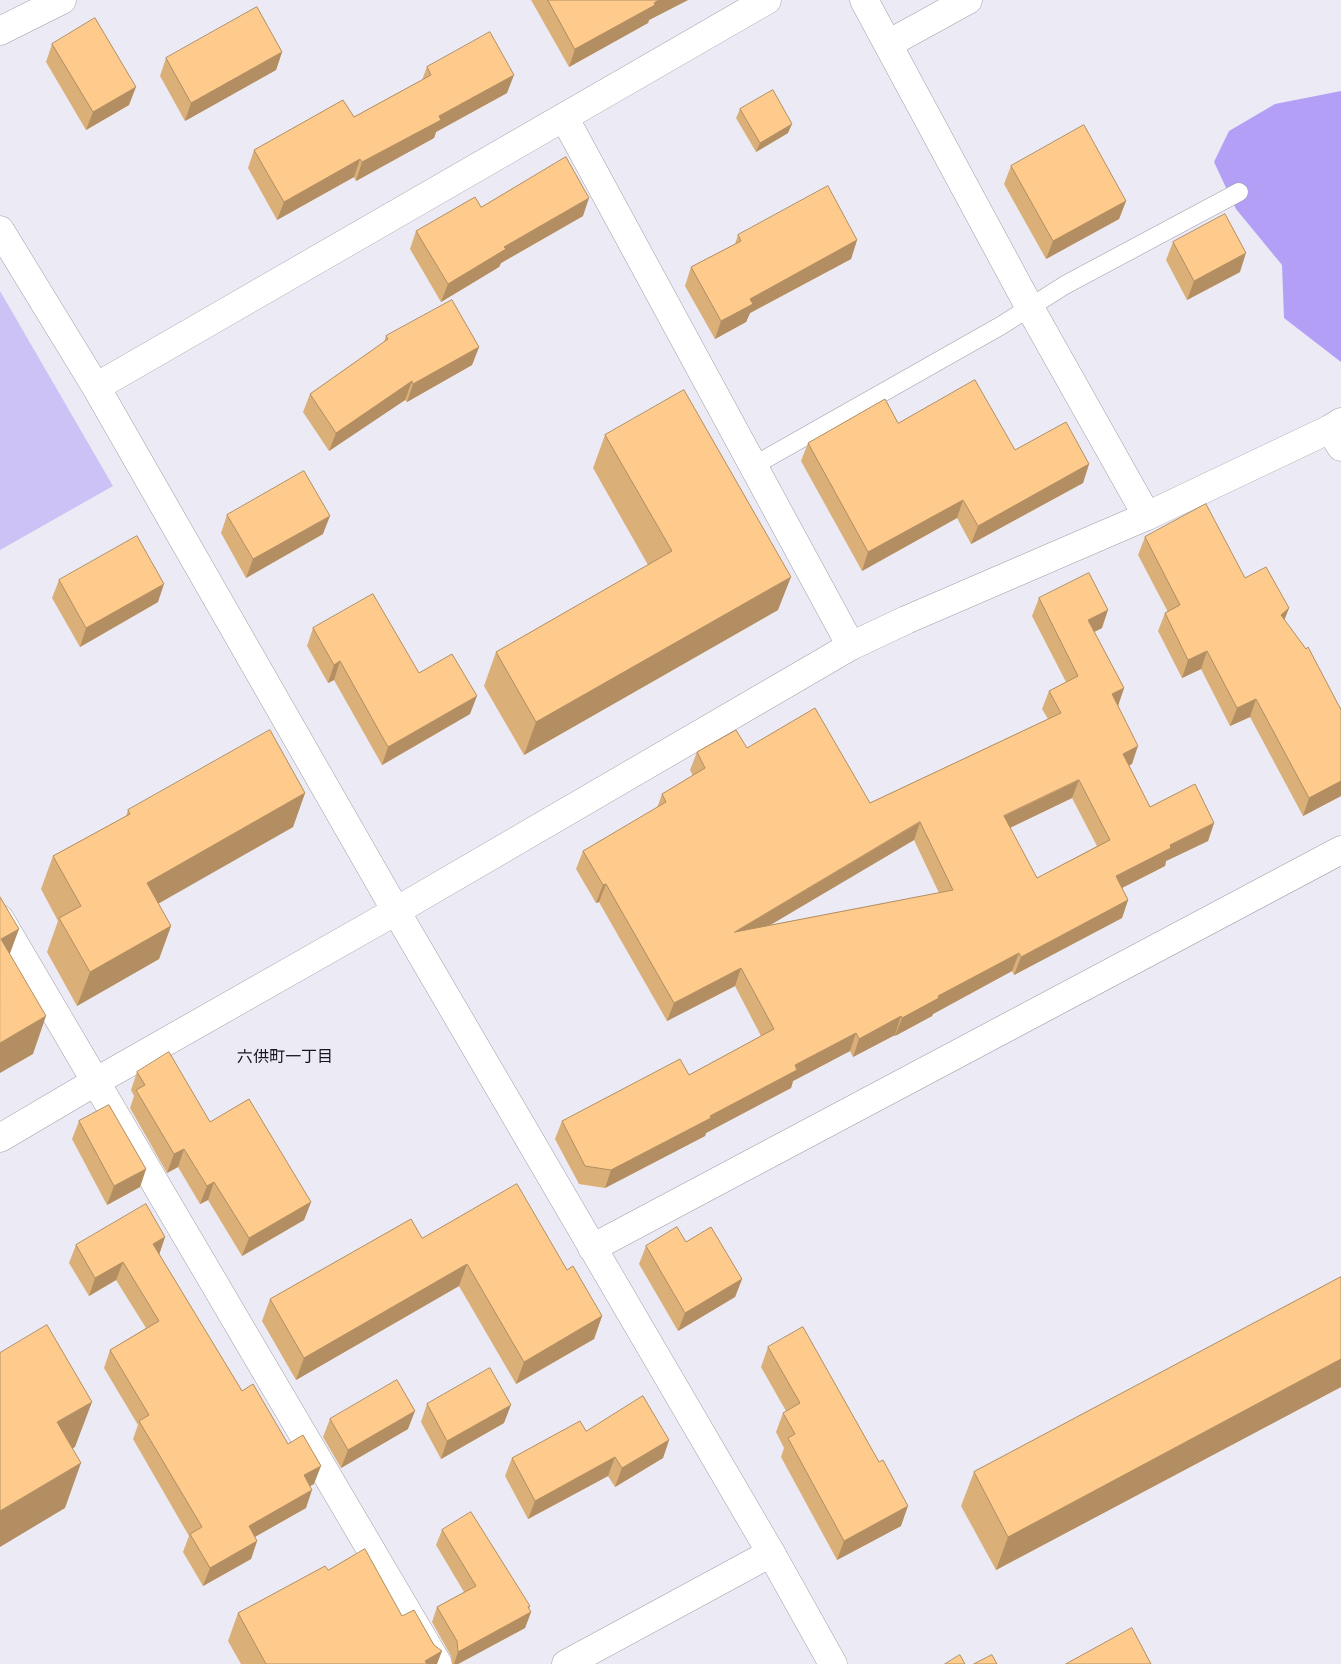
<!DOCTYPE html>
<meta charset="utf-8">
<style>
body{margin:0}
canvas{display:block;background:#eceaf4}
</style>
<canvas width="1341" height="1664"></canvas>
<script>
const ctx = document.querySelector('canvas').getContext('2d');
ctx.lineJoin = 'round';
function paint(path, color) { ctx.fillStyle = color; ctx.fill(path, 'evenodd'); }
function strokePath(path, color, width, dash) { ctx.strokeStyle = color; ctx.lineWidth = width; ctx.lineCap = dash ? 'butt' : 'round'; ctx.setLineDash(dash || []); ctx.stroke(path); }
function label(font, color, halo, rows, align = 'center') {
  ctx.font = font + ' "DM Sans","Noto Sans JP",sans-serif'; ctx.lineWidth = 4; ctx.setLineDash([]); ctx.textBaseline = 'middle'; ctx.strokeStyle = halo; ctx.fillStyle = color; for (const [text, x, y, turn = 0] of rows) {
    ctx.save(); ctx.translate(x, y); ctx.rotate((+turn || 0) * Math.PI / 180); ctx.textAlign = isNaN(turn) ? turn : align; if (halo) ctx.strokeText(text, 0, 0); ctx.fillText(text, 0, 0); ctx.restore();
  }
}
const green = new Path2D(`
 M 0,291 L 113,486 L 0,550 Z`);
const forest = new Path2D(`
 M 1341,91 L 1341,362 L 1284,318 L 1282,265 L 1236,209 L 1214,162 L 1229,131 L 1275,104 Z`);
const service = new Path2D(`
 M 753,466 L 1002,325 L 1065,285 L 1239,192`);
const minor = new Path2D(`
 M 864,0 L 1030,308 L 1147,516
 M 888,44 L 968,0
 M 564,117 L 851,646
 M 0,230 L 96,387 L 396,911
 M 96,387 L 767,0
 M 1330,429 L 1341,447
 M 0,919 L 438,1664
 M 566,1664 L 771,1553`);
const tertiary = new Path2D(`
 M 0,31 L 62,0
 M 396,911 L 771,1553 L 833,1664
 M 0,1138 L 95,1082 L 396,911 L 851,646 L 906,620 L 1147,516 L 1330,429 L 1341,422
 M 592,1248 L 1341,850`);
const wall = new Path2D(`
 M 531,0 L 688,0 L 649,20 L 648,23 L 569,67 Z
 M 52,44 L 129,105 L 86,130 L 46,62 Z
 M 282,52 L 276,70 L 185,121 L 160,76 L 166,58 Z
 M 427,67 L 507,93 L 436,132 L 434,138 L 356,181 L 354,177 L 277,220 L 248,168 L 254,150 L 354,117 L 422,80 Z
 M 740,109 L 788,133 L 756,152 L 736,118 Z
 M 1011,166 L 1126,201 L 1119,219 L 1046,259 L 1004,184 Z
 M 481,207 L 583,216 L 501,263 L 499,267 L 441,302 L 410,249 L 416,231 Z
 M 738,235 L 857,240 L 851,259 L 750,313 L 746,322 L 715,339 L 685,286 L 691,267 L 735,244 Z
 M 1173,242 L 1240,272 L 1187,300 L 1166,260 Z
 M 386,336 L 479,347 L 472,365 L 407,402 L 405,400 L 329,451 L 303,412 L 310,394 L 384,342 Z
 M 898,423 L 1015,450 L 1089,464 L 1083,483 L 971,544 L 957,518 L 862,571 L 801,461 L 808,443 Z
 M 605,435 L 778,610 L 524,755 L 484,686 L 496,652 L 648,565 L 593,468 Z
 M 227,515 L 323,534 L 246,578 L 221,533 Z
 M 1145,537 L 1245,578 L 1289,608 L 1284,620 L 1340,708 L 1341,708 L 1341,796 L 1303,816 L 1250,717 L 1230,726 L 1201,669 L 1182,678 L 1158,631 L 1165,613 L 1168,612 L 1138,555 Z
 M 59,580 L 158,602 L 80,647 L 52,598 Z
 M 1039,598 L 1102,628 L 1094,632 L 1124,688 L 1118,705 L 1132,764 L 1129,765 L 1150,807 L 1214,823 L 1208,841 L 1166,861 L 1165,866 L 1122,888 L 1128,900 L 1122,918 L 1014,975 L 1012,971 L 933,1014 L 932,1016 L 895,1036 L 895,1035 L 853,1057 L 850,1051 L 793,1081 L 791,1088 L 706,1133 L 705,1136 L 605,1188 L 579,1184 L 555,1139 L 562,1121 L 689,1075 L 761,1036 L 735,986 L 667,1021 L 599,902 L 596,903 L 576,869 L 583,851 L 657,808 L 662,794 L 693,776 L 690,770 L 697,752 L 747,748 L 870,803 L 1048,719 L 1042,709 L 1049,691 L 1066,682 L 1032,616 ZM 1072,798 L 1097,846 L 1037,878 L 1010,828 ZM 914,840 L 939,893 L 770,925 Z
 M 313,628 L 419,673 L 470,714 L 382,765 L 334,680 L 328,683 L 307,646 Z
 M 305,793 L 293,827 L 158,903 L 171,926 L 159,959 L 77,1006 L 47,952 L 58,921 L 41,889 L 53,856 L 126,816 L 128,810 Z
 M 137,1072 L 210,1122 L 311,1202 L 304,1220 L 242,1256 L 208,1200 L 200,1204 L 178,1167 L 167,1173 L 130,1108 L 134,1096 L 131,1090 Z
 M 79,1121 L 146,1169 L 140,1187 L 107,1205 L 72,1139 Z
 M 165,1237 L 159,1254 L 242,1391 L 288,1444 L 314,1484 L 310,1486 L 306,1508 L 255,1537 L 257,1541 L 251,1559 L 203,1586 L 183,1552 L 189,1536 L 133,1439 L 138,1425 L 104,1368 L 110,1350 L 146,1328 L 116,1280 L 89,1296 L 69,1263 L 76,1245 Z
 M 422,1238 L 567,1270 L 602,1316 L 594,1339 L 516,1384 L 459,1286 L 296,1380 L 262,1321 L 270,1299 Z
 M 686,1242 L 742,1279 L 735,1297 L 678,1331 L 639,1264 L 646,1246 Z
 M 1341,1277 L 1341,1387 L 996,1570 L 961,1506 L 974,1472 Z
 M 768,1347 L 901,1526 L 837,1560 L 781,1457 L 784,1448 L 776,1432 L 783,1413 L 786,1411 L 761,1367 Z
 M 427,1404 L 504,1423 L 441,1459 L 421,1422 Z
 M 330,1419 L 408,1429 L 341,1468 L 323,1437 Z
 M 586,1431 L 669,1440 L 663,1458 L 615,1487 L 608,1476 L 528,1519 L 505,1476 L 512,1458 Z
 M 442,1530 L 529,1609 L 531,1612 L 525,1628 L 458,1664 L 452,1664 L 451,1656 L 432,1622 L 437,1607 L 464,1592 L 436,1545 Z
 M 328,1570 L 402,1616 L 437,1664 L 241,1664 L 228,1641 L 238,1613 Z`);
const shadedWall = new Path2D(`
 M 659,0 L 688,0 L 649,20 L 648,23 L 569,67 L 575,49 Z
 M 282,52 L 276,70 L 185,121 L 191,103 Z
 M 514,75 L 507,93 L 436,132 L 434,138 L 356,181 L 362,162 L 439,116 Z
 M 136,87 L 129,105 L 86,130 L 93,112 Z
 M 792,124 L 788,133 L 756,152 L 760,143 Z
 M 360,159 L 354,177 L 277,220 L 284,202 Z
 M 589,198 L 583,216 L 501,263 L 499,267 L 441,302 L 448,284 L 504,247 Z
 M 1126,201 L 1119,219 L 1046,259 L 1053,241 Z
 M 857,240 L 851,259 L 750,313 L 746,322 L 715,339 L 721,321 L 750,299 Z
 M 1246,253 L 1240,272 L 1187,300 L 1194,281 Z
 M 479,347 L 472,365 L 407,402 L 413,384 Z
 M 412,381 L 405,400 L 329,451 L 336,433 Z
 M 1089,464 L 1083,483 L 971,544 L 978,526 Z
 M 963,500 L 957,518 L 862,571 L 868,552 Z
 M 330,516 L 323,534 L 246,578 L 253,559 Z
 M 791,577 L 778,610 L 524,755 L 536,722 Z
 M 164,584 L 158,602 L 80,647 L 86,628 Z
 M 1289,608 L 1282,626 L 1281,615 Z
 M 1108,610 L 1102,628 L 1082,638 L 1088,620 Z
 M 1207,651 L 1201,669 L 1182,678 L 1188,660 Z
 M 340,661 L 334,680 L 328,683 L 334,665 Z
 M 1124,688 L 1118,706 L 1112,694 Z
 M 477,696 L 470,714 L 382,765 L 388,747 Z
 M 1256,699 L 1250,717 L 1230,726 L 1237,708 Z
 M 1138,746 L 1132,764 L 1116,772 L 1123,754 Z
 M 1341,775 L 1341,796 L 1303,816 L 1309,798 Z
 M 1079,780 L 1072,798 L 997,834 L 1004,816 Z
 M 305,793 L 293,827 L 135,917 L 147,883 Z
 M 920,822 L 914,840 L 728,950 L 735,932 Z
 M 1214,823 L 1208,841 L 1166,861 L 1165,866 L 1110,894 L 1116,876 L 1170,845 Z
 M 606,884 L 599,902 L 596,903 L 603,885 Z
 M 1128,900 L 1122,918 L 1014,975 L 1021,957 Z
 M 171,926 L 159,959 L 77,1006 L 90,972 Z
 M 19,929 L 5,967 L 1,939 Z
 M 1019,953 L 1012,971 L 933,1014 L 932,1016 L 895,1036 L 902,1018 L 938,996 Z
 M 741,968 L 735,986 L 667,1021 L 674,1003 Z
 M 46,1016 L 33,1054 L 0,1073 L 0,1043 Z
 M 901,1016 L 895,1035 L 853,1057 L 859,1039 Z
 M 856,1033 L 850,1051 L 793,1081 L 791,1088 L 706,1133 L 705,1136 L 605,1188 L 611,1170 L 795,1065 Z
 M 184,1149 L 178,1167 L 167,1173 L 174,1154 Z
 M 146,1169 L 140,1187 L 107,1205 L 114,1186 Z
 M 214,1182 L 208,1200 L 200,1204 L 207,1186 Z
 M 311,1202 L 304,1220 L 242,1256 L 249,1238 Z
 M 165,1237 L 159,1255 L 153,1244 Z
 M 123,1262 L 116,1280 L 89,1296 L 95,1278 Z
 M 467,1264 L 459,1286 L 296,1380 L 304,1358 Z
 M 742,1279 L 735,1297 L 678,1331 L 685,1313 Z
 M 602,1316 L 594,1339 L 516,1384 L 524,1362 Z
 M 1341,1359 L 1341,1387 L 996,1570 L 1008,1537 Z
 M 92,1402 L 75,1447 L 41,1467 L 57,1422 Z
 M 511,1405 L 504,1423 L 441,1459 L 447,1441 Z
 M 415,1411 L 408,1429 L 341,1468 L 348,1450 Z
 M 669,1440 L 663,1458 L 615,1487 L 622,1468 Z
 M 615,1457 L 608,1476 L 528,1519 L 535,1501 Z
 M 81,1463 L 65,1508 L 0,1547 L 0,1511 Z
 M 321,1466 L 314,1484 L 297,1493 L 304,1475 Z
 M 312,1490 L 306,1508 L 242,1544 L 249,1526 Z
 M 908,1506 L 901,1526 L 837,1560 L 844,1541 Z
 M 257,1541 L 251,1559 L 203,1586 L 210,1568 Z
 M 530,1606 L 527,1614 L 531,1612 L 525,1628 L 458,1664 L 454,1664 L 458,1652 Z
 M 442,1651 L 437,1664 L 424,1664 L 425,1661 Z`);
const building = new Path2D(`
 M 548,0 L 659,0 L 654,3 L 655,5 L 575,49 Z
 M 257,7 L 282,52 L 191,103 L 166,58 Z
 M 95,18 L 136,87 L 93,112 L 52,44 Z
 M 490,32 L 514,75 L 439,116 L 441,120 L 362,162 L 360,159 L 284,202 L 254,150 L 343,100 L 354,117 L 431,75 L 427,67 Z
 M 773,90 L 792,124 L 760,143 L 740,109 Z
 M 1084,125 L 1126,201 L 1053,241 L 1011,166 Z
 M 566,157 L 589,198 L 504,247 L 506,249 L 448,284 L 416,231 L 475,197 L 481,207 Z
 M 828,186 L 857,240 L 750,299 L 753,304 L 721,321 L 691,267 L 741,241 L 738,235 Z
 M 1225,214 L 1246,253 L 1194,281 L 1173,242 Z
 M 452,300 L 479,347 L 413,384 L 412,381 L 336,433 L 310,394 L 388,339 L 386,336 Z
 M 975,380 L 1015,450 L 1066,422 L 1089,464 L 978,526 L 963,500 L 868,552 L 808,443 L 885,399 L 898,423 Z
 M 684,390 L 791,577 L 536,722 L 496,652 L 672,551 L 605,435 Z
 M 304,471 L 330,516 L 253,559 L 227,515 Z
 M 1206,504 L 1245,578 L 1266,567 L 1289,608 L 1281,615 L 1306,649 L 1308,647 L 1340,708 L 1341,708 L 1341,781 L 1309,798 L 1256,699 L 1237,708 L 1207,651 L 1188,660 L 1165,613 L 1180,605 L 1145,537 Z
 M 137,536 L 164,584 L 86,628 L 59,580 Z
 M 1089,573 L 1108,610 L 1088,620 L 1124,688 L 1112,694 L 1138,746 L 1123,754 L 1150,807 L 1195,784 L 1214,823 L 1170,845 L 1171,848 L 1116,876 L 1128,900 L 1021,957 L 1019,953 L 938,996 L 939,998 L 902,1018 L 901,1016 L 859,1039 L 856,1033 L 795,1065 L 797,1070 L 710,1116 L 711,1118 L 611,1170 L 585,1166 L 562,1121 L 680,1059 L 689,1075 L 774,1029 L 741,968 L 674,1003 L 606,884 L 603,885 L 583,851 L 666,802 L 662,794 L 705,768 L 697,752 L 736,730 L 747,748 L 815,708 L 870,803 L 1061,713 L 1049,691 L 1078,676 L 1039,598 ZM 1079,780 L 1110,840 L 1037,878 L 1004,816 ZM 920,822 L 953,890 L 735,932 Z
 M 373,594 L 419,673 L 452,654 L 477,696 L 388,747 L 340,661 L 334,665 L 313,628 Z
 M 270,730 L 305,793 L 147,883 L 171,926 L 90,972 L 59,918 L 81,906 L 53,856 L 130,814 L 128,810 Z
 M 0,897 L 19,929 L 1,939 L 46,1016 L 0,1043 Z
 M 169,1052 L 210,1122 L 249,1099 L 311,1202 L 249,1238 L 214,1182 L 207,1186 L 184,1149 L 174,1154 L 136,1090 L 145,1085 L 137,1072 Z
 M 109,1105 L 146,1169 L 114,1186 L 79,1121 Z
 M 517,1184 L 567,1270 L 573,1266 L 602,1316 L 524,1362 L 467,1264 L 304,1358 L 270,1299 L 411,1219 L 422,1238 Z
 M 146,1204 L 165,1237 L 153,1244 L 242,1391 L 253,1384 L 288,1444 L 303,1435 L 321,1466 L 304,1475 L 312,1490 L 249,1526 L 257,1541 L 210,1568 L 190,1534 L 202,1527 L 139,1421 L 149,1415 L 110,1350 L 159,1321 L 123,1262 L 95,1278 L 76,1245 Z
 M 677,1227 L 686,1242 L 711,1227 L 742,1279 L 685,1313 L 646,1246 Z
 M 1341,1277 L 1341,1359 L 1008,1537 L 974,1472 Z
 M 47,1325 L 92,1402 L 57,1422 L 81,1463 L 0,1511 L 0,1353 Z
 M 803,1327 L 879,1462 L 883,1460 L 908,1506 L 844,1541 L 788,1438 L 795,1434 L 783,1413 L 800,1403 L 768,1347 Z
 M 490,1368 L 511,1405 L 447,1441 L 427,1404 Z
 M 397,1380 L 415,1411 L 348,1450 L 330,1419 Z
 M 643,1396 L 669,1440 L 622,1468 L 615,1457 L 535,1501 L 512,1458 L 580,1421 L 586,1431 Z
 M 471,1512 L 530,1606 L 528,1607 L 531,1612 L 458,1652 L 457,1641 L 437,1607 L 476,1586 L 442,1530 Z
 M 365,1549 L 402,1616 L 414,1610 L 434,1645 L 442,1651 L 425,1661 L 427,1664 L 266,1664 L 238,1613 L 325,1566 L 328,1570 Z
 M 1132,1628 L 1151,1664 L 1066,1664 Z
 M 960,1655 L 965,1664 L 945,1664 Z
 M 992,1655 L 997,1664 L 974,1664 Z`);
const neighbourhoodNames = [
 ["六供町一丁目",285,1058]
];
paint(green, '#ccc2f6');
paint(forest, '#b3a0f6');
strokePath(service, '#a09ea8', 19);
strokePath(minor, '#a09ea8', 29);
strokePath(tertiary, '#a09ea8', 29);
strokePath(service, '#fff', 18);
strokePath(minor, '#fff', 28);
strokePath(tertiary, '#fff', 28);
paint(wall, '#daaf78');
paint(shadedWall, '#b28e62');
paint(building, '#fecb8c');
strokePath(building, '#b28e62', 1);
label('16px', '#161519', '#eceaf4', neighbourhoodNames);
</script>
